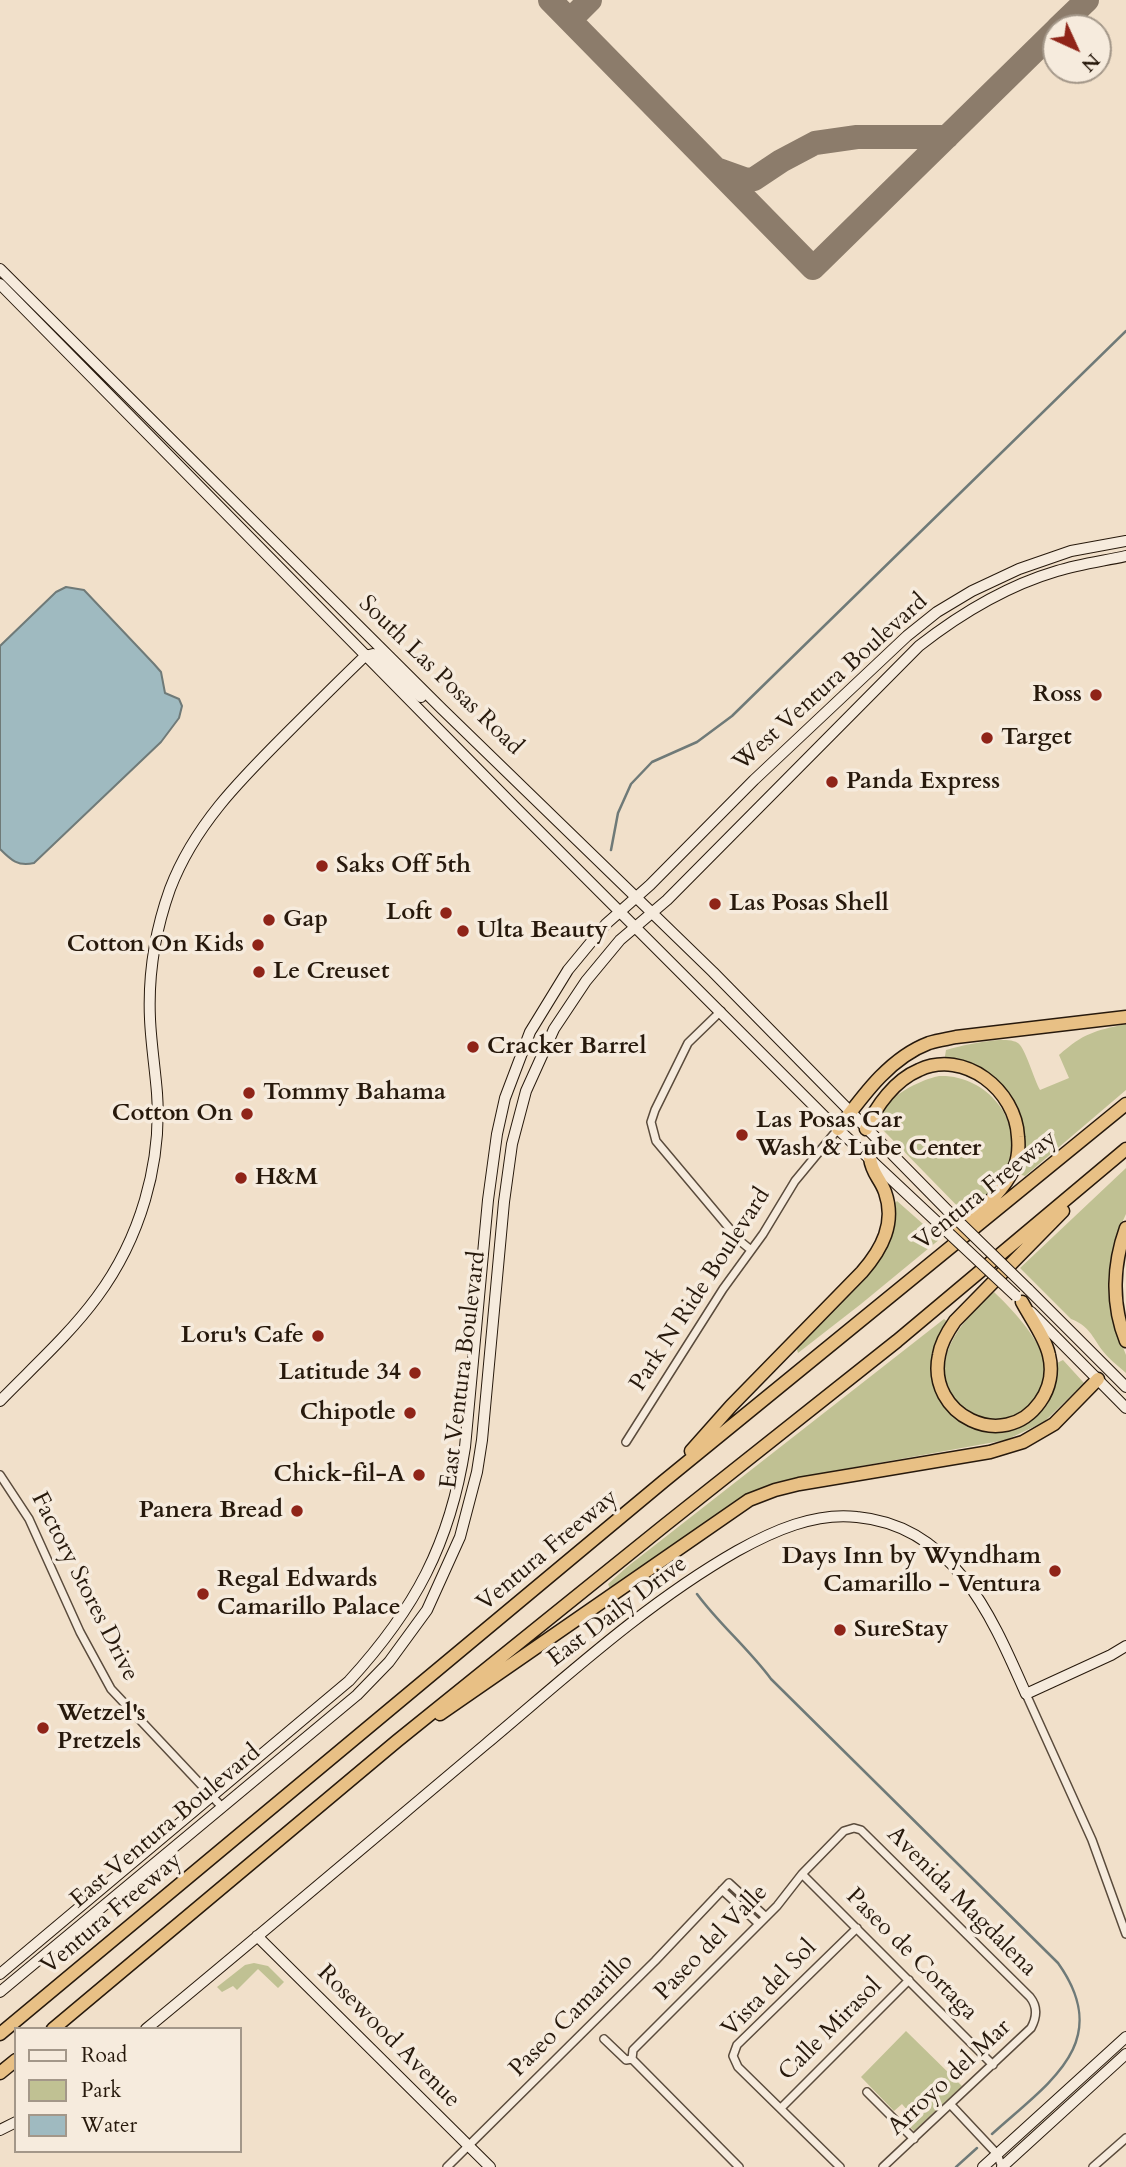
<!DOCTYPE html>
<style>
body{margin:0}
#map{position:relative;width:1126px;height:2167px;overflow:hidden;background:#f1e0ca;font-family:Cardo,serif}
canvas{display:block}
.legend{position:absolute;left:14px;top:2027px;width:228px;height:126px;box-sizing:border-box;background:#f6ebdd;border:2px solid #a39789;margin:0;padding:9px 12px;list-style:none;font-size:21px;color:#27190c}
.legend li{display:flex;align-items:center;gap:14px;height:35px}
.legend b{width:35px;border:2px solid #a39789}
.north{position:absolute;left:1042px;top:14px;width:70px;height:70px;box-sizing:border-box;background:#f6ebdd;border:2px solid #a39789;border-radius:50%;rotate:135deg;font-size:19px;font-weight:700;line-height:28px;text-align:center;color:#27190c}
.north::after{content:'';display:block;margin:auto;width:24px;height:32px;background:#8f2418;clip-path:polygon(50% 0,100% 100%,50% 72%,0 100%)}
</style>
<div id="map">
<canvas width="1126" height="2167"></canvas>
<ul class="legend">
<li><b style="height:9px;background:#f6ebdd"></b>Road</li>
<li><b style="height:19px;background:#c0c193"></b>Park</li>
<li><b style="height:19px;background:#9fbac0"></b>Water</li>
</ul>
<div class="north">N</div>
</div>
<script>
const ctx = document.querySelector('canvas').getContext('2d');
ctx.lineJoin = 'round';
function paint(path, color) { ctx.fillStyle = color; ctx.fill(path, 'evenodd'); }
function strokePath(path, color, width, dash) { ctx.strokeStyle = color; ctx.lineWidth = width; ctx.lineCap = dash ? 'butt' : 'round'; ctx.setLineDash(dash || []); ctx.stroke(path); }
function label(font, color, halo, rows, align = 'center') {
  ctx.font = font + ' Cardo,serif'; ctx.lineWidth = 7; ctx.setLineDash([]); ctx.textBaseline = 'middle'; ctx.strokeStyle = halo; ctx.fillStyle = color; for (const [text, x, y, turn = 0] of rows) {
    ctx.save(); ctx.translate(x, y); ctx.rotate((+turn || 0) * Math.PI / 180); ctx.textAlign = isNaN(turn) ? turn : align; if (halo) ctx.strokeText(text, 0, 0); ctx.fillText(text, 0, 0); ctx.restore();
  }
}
const green = new Path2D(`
 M 1126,1024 L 1126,1090 L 1025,1176 L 1022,1175 L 1017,1169 L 1012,1098 L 944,1062 L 946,1050 C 960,1046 1012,1033 1020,1045 C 1027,1054 1034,1079 1040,1090 L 1069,1078 L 1059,1055 C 1084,1033 1094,1031 1126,1024 Z
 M 939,1076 C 984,1074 1025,1118 1008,1164 C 1000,1184 982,1201 967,1216 L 884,1131 C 867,1105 918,1080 939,1076 Z
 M 1126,1168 L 1126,1214 L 1120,1227 L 1116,1330 L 1126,1355 L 1126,1373 C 1118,1366 1108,1358 1102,1350 C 1092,1336 1089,1326 1071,1319 L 1020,1268 Z
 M 897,1201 L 940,1239 L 861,1304 L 798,1353 L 796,1346 C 821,1321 876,1274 888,1243 C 893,1230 893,1218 893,1205 Z
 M 994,1292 C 1013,1310 1036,1335 1044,1359 C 1046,1363 1044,1371 1044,1375 C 1040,1403 1016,1423 987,1419 C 974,1417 960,1407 953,1396 C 928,1356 966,1317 994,1292 Z
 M 944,1319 L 949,1323 L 940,1398 C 961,1429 996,1441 1030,1420 C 1036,1416 1042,1412 1047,1405 C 1055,1392 1057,1378 1057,1363 L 1063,1360 L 1084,1383 L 1044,1422 L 1006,1440 L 795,1478 L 763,1488 L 611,1591 L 608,1584 L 627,1567 Z
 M 254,1963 L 268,1966 L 284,1982 L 278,1988 L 258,1969 L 237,1990 L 233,1986 L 222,1992 L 217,1987 L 245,1965 Z
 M 906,2031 L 962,2086 L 914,2131 L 907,2124 L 913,2117 L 902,2104 L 894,2111 L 861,2077 Z`);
const water = new Path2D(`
 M 66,587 L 84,590 L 154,664 L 161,672 L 165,693 L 179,699 L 182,706 L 179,718 L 161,742 L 34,863 C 18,867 11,860 0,849 L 0,646 L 56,592 Z`);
const stream = new Path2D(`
 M 611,850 L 618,813 L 631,784 L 652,762 L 697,742 L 732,716 L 1126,331
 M 697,1594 C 719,1624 748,1648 771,1679 L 1058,1963 C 1115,2043 1048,2083 992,2134
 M 956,2167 L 977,2148`);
const taxiway = new Path2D(`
 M 550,0 L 813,268 L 1056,30
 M 570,20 L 590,0
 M 1058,28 L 1087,0
 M 719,170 L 747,180 L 754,179 L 781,161 L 815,143 L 857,137 L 947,137`);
const street = new Path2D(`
 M 721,1011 L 688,1043 L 655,1110 L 651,1122 L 656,1141 L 740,1241 L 751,1250
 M 626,1442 L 723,1289 L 763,1234 L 795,1181 L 838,1129
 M 0,1475 L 29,1519 L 80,1632 L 111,1689 L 222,1807
 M 1026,1694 L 1092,1840 L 1126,1934
 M 802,1874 L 993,2065
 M 722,1890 L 759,1924
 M 604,2039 L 626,2060 L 632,2059
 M 632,2059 L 633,2050 L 777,1906 L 802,1874 L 844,1831 L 854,1828 L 861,1830 L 1030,1997 C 1038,2007 1037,2017 1031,2028 L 883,2167
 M 632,2059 L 739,2167
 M 867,2092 L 914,2139
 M 951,2105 L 997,2154 L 1002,2167
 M 781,2108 L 909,1980
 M 447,2167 L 655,1961 L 729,1883 L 766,1917
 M 840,2167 L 738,2067 L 733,2056 L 737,2045 L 857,1928
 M 1093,2167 L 1126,2138`);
const secondary = new Path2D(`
 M 0,269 L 442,709 L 713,972 L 948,1211
 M 0,284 L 514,806 L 825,1117 L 938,1223
 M 365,656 L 373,654 L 382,660 L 421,697
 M 1028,1289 L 1126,1387
 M 1031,1312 L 1126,1408
 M 0,1401 C 33,1367 69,1335 97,1297 C 140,1239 162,1164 157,1093 C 155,1068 151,1043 150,1019 C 148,975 155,931 170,889 C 194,826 239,781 286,734 C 312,708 338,682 365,656
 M 257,1936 L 490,2167
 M 0,1974 L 349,1681 C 415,1609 450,1544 465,1447 L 488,1200 L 497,1134 L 505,1098 L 530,1032 L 568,970 L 606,924 L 650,885 L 754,780 L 907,636 L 937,612 L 972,591 L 1019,569 L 1071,551 L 1126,541
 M 0,1992 L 357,1695 L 389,1662 L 427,1610 L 460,1537 L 477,1472 L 482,1440 L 504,1202 L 512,1144 L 526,1091 L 554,1029 L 586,981 L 620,940 L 667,900 L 919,646 C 960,614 1006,586 1057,571 C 1079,564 1103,561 1126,556
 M 146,2029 C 260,1935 373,1839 486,1744 C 567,1676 646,1603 737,1551 C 773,1531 815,1512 857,1517 C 954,1526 992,1617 1026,1694 L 1111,1655 L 1126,1646
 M 0,2130 L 16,2122
 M 983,2167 L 1126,2037
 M 1002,2167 L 1126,2054`);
const highway = new Path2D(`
 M 838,1129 C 862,1097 889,1058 929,1043 C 938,1040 947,1039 956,1037 L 1126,1017
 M 866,1129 C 876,1106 895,1080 919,1070 C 964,1049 1016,1090 1018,1137 C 1019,1147 1018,1159 1014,1168 C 1003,1193 976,1214 957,1232
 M 1126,1228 C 1113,1264 1111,1304 1126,1341
 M 1022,1302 C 1031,1319 1045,1337 1049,1355 C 1053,1371 1050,1388 1040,1402 C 1004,1453 926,1415 939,1355 C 941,1342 948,1331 955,1321 L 1063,1211
 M 691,1451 L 731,1406 L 862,1272 C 882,1249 896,1223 885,1192 C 880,1178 872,1174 870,1158
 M 440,1714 L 749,1500 L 775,1490 L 799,1484 L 990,1452 L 1023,1442 L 1054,1424 L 1098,1379
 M 53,2029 L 397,1741 L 665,1525 L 897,1341 L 1126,1149
 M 0,2034 L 664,1481 L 1126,1104
 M 0,2073 L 16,2060`);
const secondaryBridge = new Path2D(`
 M 948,1211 L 1028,1289
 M 938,1223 L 1016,1296`);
const markers = [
 [1096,695,7,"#8f2418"],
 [987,738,7,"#8f2418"],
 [832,782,7,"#8f2418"],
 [322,866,7,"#8f2418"],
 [715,904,7,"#8f2418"],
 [446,913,7,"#8f2418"],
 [269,920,7,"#8f2418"],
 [463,931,7,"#8f2418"],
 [258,945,7,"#8f2418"],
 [259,972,7,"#8f2418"],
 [473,1047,7,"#8f2418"],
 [249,1093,7,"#8f2418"],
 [247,1114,7,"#8f2418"],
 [742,1135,7,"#8f2418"],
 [241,1178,7,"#8f2418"],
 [318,1336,7,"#8f2418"],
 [415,1373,7,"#8f2418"],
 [410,1413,7,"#8f2418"],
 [419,1475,7,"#8f2418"],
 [297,1511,7,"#8f2418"],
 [1055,1571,7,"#8f2418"],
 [203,1594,7,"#8f2418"],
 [840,1630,7,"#8f2418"],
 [43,1728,7,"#8f2418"]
];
const streetNames = [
 ["South Las Posas Road",440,676,44],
 ["West Ventura Boulevard",831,683,-42],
 ["Ventura Freeway",986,1191,-39],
 ["Park N Ride Boulevard",701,1290,-57],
 ["East Ventura Boulevard",464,1370,-83],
 ["Ventura Freeway",548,1551,-40],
 ["Factory Stores Drive",84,1587,63],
 ["East Daily Drive",618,1612,-37],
 ["East Ventura Boulevard",166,1827,-40],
 ["Avenida Magdalena",961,1902,45],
 ["Ventura Freeway",112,1914,-40],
 ["Paseo del Valle",712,1943,-46],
 ["Paseo de Cortaga",911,1955,45],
 ["Vista del Sol",770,1989,-46],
 ["Paseo Camarillo",572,2016,-45],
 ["Calle Mirasol",831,2030,-45],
 ["Rosewood Avenue",388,2037,45],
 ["Arroyo del Mar",950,2078,-43]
];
const poiNames = [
 ["Ross",1082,695,"right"],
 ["Target",1001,738],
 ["Panda Express",846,782],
 ["Saks Off 5th",336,866],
 ["Las Posas Shell",729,904],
 ["Loft",432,913,"right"],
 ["Gap",283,920],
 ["Ulta Beauty",477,931],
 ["Cotton On Kids",244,945,"right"],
 ["Le Creuset",273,972],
 ["Cracker Barrel",487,1047],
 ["Tommy Bahama",263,1093],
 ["Cotton On",233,1114,"right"],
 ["Las Posas Car",756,1121],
 ["Wash & Lube Center",756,1149],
 ["H&M",255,1178],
 ["Loru's Cafe",304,1336,"right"],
 ["Latitude 34",401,1373,"right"],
 ["Chipotle",396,1413,"right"],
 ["Chick-fil-A",405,1475,"right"],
 ["Panera Bread",283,1511,"right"],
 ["Days Inn by Wyndham",1041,1557,"right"],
 ["Camarillo - Ventura",1041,1585,"right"],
 ["Regal Edwards",217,1580],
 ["Camarillo Palace",217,1608],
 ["SureStay",854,1630],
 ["Wetzel's",57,1714],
 ["Pretzels",57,1742]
];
paint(green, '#c0c193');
paint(water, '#9fbac0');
strokePath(water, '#6f7a78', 2);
strokePath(stream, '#6f7a78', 2.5);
strokePath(taxiway, '#8c7c6b', 24);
strokePath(street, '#5a4b3c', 10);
strokePath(secondary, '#27190c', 12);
strokePath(highway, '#27190c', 15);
strokePath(street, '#f6ebdd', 7);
strokePath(secondary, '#f6ebdd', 10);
strokePath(highway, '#e8c085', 12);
strokePath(secondaryBridge, '#27190c', 12, []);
strokePath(secondaryBridge, '#f6ebdd', 10);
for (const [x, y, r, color] of markers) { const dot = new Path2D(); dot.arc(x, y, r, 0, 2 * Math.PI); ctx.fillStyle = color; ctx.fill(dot); strokePath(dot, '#f6ebdd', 2.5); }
label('24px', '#27190c', '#f6ebdd', streetNames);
label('bold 24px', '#27190c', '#f6ebdd', poiNames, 'left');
</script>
